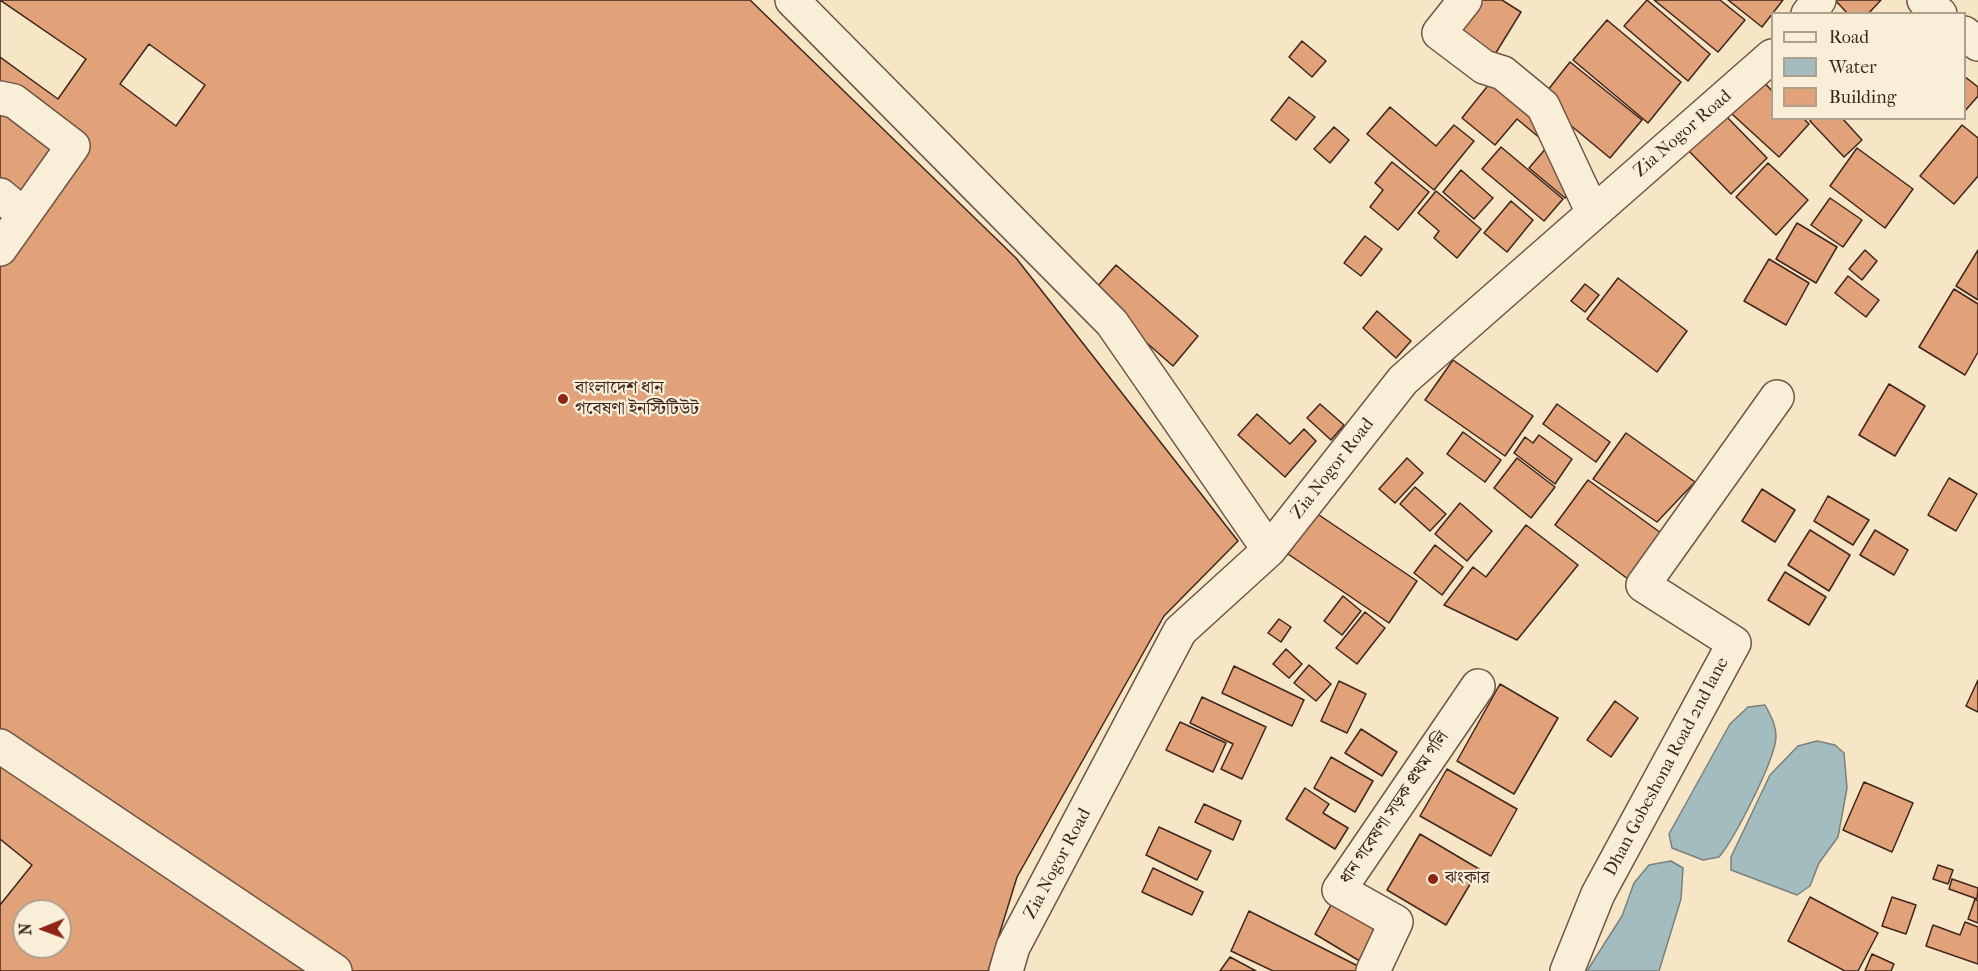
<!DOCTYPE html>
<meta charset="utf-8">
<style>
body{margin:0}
#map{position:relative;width:1978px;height:971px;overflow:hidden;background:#f6e6c5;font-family:"IM FELL French Canon",serif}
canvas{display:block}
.legend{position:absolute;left:1771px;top:12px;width:195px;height:108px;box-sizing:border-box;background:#f9efd9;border:2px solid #af9f8d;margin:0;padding:8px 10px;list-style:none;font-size:18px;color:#40261c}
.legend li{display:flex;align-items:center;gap:12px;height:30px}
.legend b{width:30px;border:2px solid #af9f8d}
.north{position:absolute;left:12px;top:899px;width:60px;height:60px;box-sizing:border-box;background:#f9efd9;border:2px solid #af9f8d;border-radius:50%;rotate:269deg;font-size:16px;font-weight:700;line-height:24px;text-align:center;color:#40261c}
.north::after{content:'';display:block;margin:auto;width:21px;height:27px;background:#8f2418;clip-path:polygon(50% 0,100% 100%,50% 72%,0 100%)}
</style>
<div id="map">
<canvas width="1978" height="971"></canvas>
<ul class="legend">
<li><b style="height:8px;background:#f9efd9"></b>Road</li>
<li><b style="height:16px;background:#a3bcc0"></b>Water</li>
<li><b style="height:16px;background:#e1a279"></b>Building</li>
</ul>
<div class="north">N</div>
</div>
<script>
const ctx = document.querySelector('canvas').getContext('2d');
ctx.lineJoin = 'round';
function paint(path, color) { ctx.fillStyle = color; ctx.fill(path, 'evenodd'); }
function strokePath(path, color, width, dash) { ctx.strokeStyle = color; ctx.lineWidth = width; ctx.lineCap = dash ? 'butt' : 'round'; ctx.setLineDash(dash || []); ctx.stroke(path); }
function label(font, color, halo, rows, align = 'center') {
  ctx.font = font + ' "IM FELL French Canon","Noto Serif Bengali",serif'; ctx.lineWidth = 4.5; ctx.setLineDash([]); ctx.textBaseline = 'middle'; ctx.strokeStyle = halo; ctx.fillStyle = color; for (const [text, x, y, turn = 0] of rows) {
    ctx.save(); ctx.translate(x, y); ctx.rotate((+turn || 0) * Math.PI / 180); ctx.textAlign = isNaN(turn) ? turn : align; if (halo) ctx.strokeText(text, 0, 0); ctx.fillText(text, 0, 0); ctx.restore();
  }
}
const water = new Path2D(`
 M 1765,705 C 1770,715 1776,724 1776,736 C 1776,759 1734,839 1719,857 L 1703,860 L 1672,848 L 1669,834 L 1730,724 L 1748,707 Z
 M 1817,741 L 1835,745 L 1844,753 L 1847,788 L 1838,837 L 1819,863 L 1810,886 L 1797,895 L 1731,870 L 1731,857 L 1770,775 L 1798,746 Z
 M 1671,861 L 1683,868 L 1681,899 L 1659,971 L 1587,971 L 1622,916 L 1634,883 L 1649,865 Z`);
const building = new Path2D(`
 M 0,0 L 86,59 L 58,99 L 0,57 Z
 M 0,0 L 750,0 L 1016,258 L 1238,541 L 1164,616 L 1017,877 L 988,971 L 0,971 ZM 24,911 L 60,911 L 60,947 L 24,947 Z
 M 1472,0 L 1502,0 L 1521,12 L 1489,64 L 1448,38 Z
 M 1647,0 L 1710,54 L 1688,81 L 1624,26 Z
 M 1654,0 L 1720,0 L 1745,20 L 1718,52 Z
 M 1728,0 L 1783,0 L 1762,27 Z
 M 1835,0 L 1881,0 L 1868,14 L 1848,14 Z
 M 1607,20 L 1681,82 L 1648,123 L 1573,60 Z
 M 1302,41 L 1326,61 L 1312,77 L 1289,57 Z
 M 149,44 L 205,85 L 176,126 L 120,84 Z
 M 1570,62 L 1642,120 L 1610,158 L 1540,100 Z
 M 1498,73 L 1562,125 L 1547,144 L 1517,119 L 1495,145 L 1462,118 Z
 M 1964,76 L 1978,87 L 1978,96 L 1964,112 Z
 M 1762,80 L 1772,91 L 1772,118 L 1803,118 L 1809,124 L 1779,157 L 1732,114 Z
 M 1289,97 L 1315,117 L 1296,140 L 1271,120 Z
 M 1390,107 L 1436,146 L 1454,125 L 1474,141 L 1434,190 L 1367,134 Z
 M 1722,112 L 1767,158 L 1731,194 L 1686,148 Z
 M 1812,118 L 1842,118 L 1862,140 L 1844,157 L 1810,121 Z
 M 1962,125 L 1978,138 L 1978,176 L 1954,204 L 1920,176 Z
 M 1334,127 L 1349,140 L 1330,163 L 1314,149 Z
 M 1554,139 L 1590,168 L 1565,198 L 1529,168 Z
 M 1501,147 L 1563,199 L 1544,221 L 1482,169 Z
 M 1857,148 L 1913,189 L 1885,228 L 1830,186 Z
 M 1392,162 L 1429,192 L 1398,230 L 1370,207 L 1383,190 L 1375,183 Z
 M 1768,163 L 1808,200 L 1776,235 L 1736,197 Z
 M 1461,170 L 1493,198 L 1474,219 L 1443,192 Z
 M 1436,191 L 1481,229 L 1457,258 L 1434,238 L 1439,231 L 1418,213 Z
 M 1830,198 L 1862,220 L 1843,247 L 1811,225 Z
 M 1511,201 L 1533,220 L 1507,252 L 1484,233 Z
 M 1797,223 L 1837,247 L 1816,283 L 1776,259 Z
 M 1365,236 L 1382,249 L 1361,276 L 1344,263 Z
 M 1865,250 L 1877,261 L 1862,280 L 1849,269 Z
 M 1978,250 L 1978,300 L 1956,286 Z
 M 1769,259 L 1809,283 L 1786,325 L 1744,301 Z
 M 1116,265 L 1198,336 L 1173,366 L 1091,294 Z
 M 1848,276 L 1879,300 L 1866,317 L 1835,293 Z
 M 1618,278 L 1687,331 L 1657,372 L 1587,319 Z
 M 1585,284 L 1599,295 L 1585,312 L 1571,301 Z
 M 1954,289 L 1978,304 L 1978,352 L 1965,375 L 1919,347 Z
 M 1377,311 L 1411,341 L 1396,358 L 1363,328 Z
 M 1453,360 L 1533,416 L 1505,456 L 1425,400 Z
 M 1889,384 L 1925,406 L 1895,456 L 1859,435 Z
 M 1320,404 L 1344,425 L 1331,440 L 1307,418 Z
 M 1557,404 L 1610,442 L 1596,462 L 1543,424 Z
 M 1257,414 L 1290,444 L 1304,429 L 1316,441 L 1285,477 L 1238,435 Z
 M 1463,432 L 1501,460 L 1485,482 L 1447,454 Z
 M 1626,433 L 1695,482 L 1657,522 L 1593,479 Z
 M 1539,435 L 1572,459 L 1555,484 L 1514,453 L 1525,437 L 1533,443 Z
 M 1407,458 L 1423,473 L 1395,503 L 1379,489 Z
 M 1517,458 L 1555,487 L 1531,518 L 1494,488 Z
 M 1949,478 L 1977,494 L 1956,531 L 1928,515 Z
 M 1588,480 L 1661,533 L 1628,579 L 1555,525 Z
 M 1415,487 L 1446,514 L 1430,531 L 1400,504 Z
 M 1762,489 L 1795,510 L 1775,542 L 1742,521 Z
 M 1828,496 L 1869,520 L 1853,545 L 1814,521 Z
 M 1460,503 L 1492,531 L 1467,561 L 1435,534 Z
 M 1316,513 L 1417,581 L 1389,623 L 1288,554 Z
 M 1526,525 L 1578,565 L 1517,640 L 1444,605 L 1473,567 L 1486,577 Z
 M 1810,530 L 1850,555 L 1829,591 L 1788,565 Z
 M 1875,530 L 1908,550 L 1894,575 L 1860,555 Z
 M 1435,545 L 1463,567 L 1442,595 L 1414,573 Z
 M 1785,572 L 1826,597 L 1809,625 L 1768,600 Z
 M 1343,596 L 1361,611 L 1342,635 L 1324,621 Z
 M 1365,612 L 1385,628 L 1357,664 L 1336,648 Z
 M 1279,619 L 1291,627 L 1281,642 L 1268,633 Z
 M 1286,649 L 1302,664 L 1289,678 L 1273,664 Z
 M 1309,665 L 1331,684 L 1316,701 L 1294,683 Z
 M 1234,666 L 1304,700 L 1292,726 L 1222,693 Z
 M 1978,680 L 1978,712 L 1966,706 Z
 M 1339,681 L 1366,694 L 1347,733 L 1321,721 Z
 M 1500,684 L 1558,718 L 1514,794 L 1457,761 Z
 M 1202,697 L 1266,727 L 1242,779 L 1221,769 L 1233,744 L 1190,723 Z
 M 1615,701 L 1638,718 L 1611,757 L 1587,740 Z
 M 1180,722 L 1226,743 L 1213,772 L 1166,750 Z
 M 1361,729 L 1397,752 L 1382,776 L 1345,753 Z
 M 1331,757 L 1373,781 L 1355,812 L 1314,788 Z
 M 1447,769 L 1517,809 L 1491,856 L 1420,816 Z
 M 1864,782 L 1913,803 L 1892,852 L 1843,830 Z
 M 1305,788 L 1329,804 L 1323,813 L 1348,828 L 1335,849 L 1286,819 Z
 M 1204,804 L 1241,821 L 1233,840 L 1195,822 Z
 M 1159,827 L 1211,851 L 1197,880 L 1146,855 Z
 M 1420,834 L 1479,869 L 1446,925 L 1387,890 Z
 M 0,839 L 32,865 L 0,905 Z
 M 1938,865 L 1953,870 L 1948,884 L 1933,879 Z
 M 1153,868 L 1203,892 L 1192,915 L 1142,892 Z
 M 1952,879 L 1978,888 L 1977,899 L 1949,889 Z
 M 1337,894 L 1387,922 L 1363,963 L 1315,934 Z
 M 1810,897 L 1878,933 L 1858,971 L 1845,971 L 1788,941 Z
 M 1892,897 L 1916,905 L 1906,934 L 1882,926 Z
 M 1975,899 L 1978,901 L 1978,923 L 1968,919 Z
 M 1249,911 L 1360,967 L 1358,971 L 1273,971 L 1231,951 Z
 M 1965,922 L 1978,927 L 1978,964 L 1926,946 L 1933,925 L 1960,935 Z
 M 1872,954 L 1894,964 L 1891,971 L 1865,971 Z
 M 1230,957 L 1256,971 L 1220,971 Z`);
const minor = new Path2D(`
 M 792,0 L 1112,323 L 1269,550
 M 1465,0 L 1439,33 L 1484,67 L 1503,73 L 1543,106 L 1593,213
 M 1924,0 L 1940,14
 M 1808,14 L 1819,0
 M 1964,33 L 1978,44
 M 0,98 L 14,101 L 73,146 L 0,249
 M 0,195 L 24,215
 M 0,746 L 335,971
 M 1006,971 L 1013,947 L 1180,631 L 1269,550 L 1403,380 L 1772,56
 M 1373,971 L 1396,922 L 1339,890 L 1478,686
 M 1567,971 L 1598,894 L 1734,643 L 1643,585 L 1777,397`);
const markers = [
 [563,399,6,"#8f2418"],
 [1433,879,6,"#8f2418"]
];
const streetNames = [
 ["Zia Nogor Road",1683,134,-41],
 ["Zia Nogor Road",1333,469,-52],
 ["Dhan Gobeshona Road 2nd lane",1667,767,-62],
 ["ধান গবেষণা সড়ক প্রথম গলি",1395,808,-56],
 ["Zia Nogor Road",1058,864,-62]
];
const poiNames = [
 ["বাংলাদেশ ধান",575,389],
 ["গবেষণা ইনস্টিটিউট",575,410],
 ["ঝংকার",1445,879]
];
paint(water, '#a3bcc0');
strokePath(water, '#7b807e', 1.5);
paint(building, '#e1a279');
strokePath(building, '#40261c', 1.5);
strokePath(minor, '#6e5646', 36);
strokePath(minor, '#f9efd9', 33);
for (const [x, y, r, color] of markers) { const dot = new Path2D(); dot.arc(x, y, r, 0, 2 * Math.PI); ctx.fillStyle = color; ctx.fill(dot); strokePath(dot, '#f9efd9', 2); }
label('18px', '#40261c', '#f9efd9', streetNames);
label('18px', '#40261c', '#f9efd9', poiNames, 'left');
</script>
